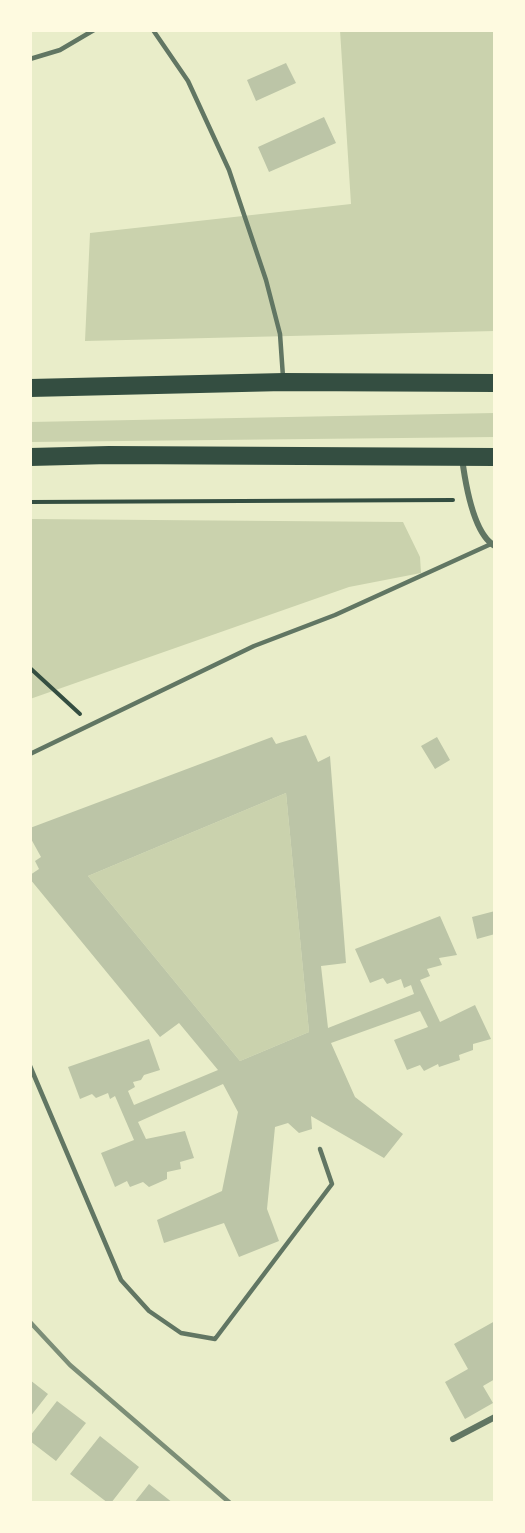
<!DOCTYPE html>
<style>
body{margin:0}
#map{position:relative;width:525px;height:1533px;overflow:hidden;background:#e9edc9;font-family:Inter,sans-serif}
canvas{display:block}
.frame{position:absolute;inset:0;border:32px solid #fefae0;pointer-events:none}
</style>
<div id="map">
<canvas width="525" height="1533"></canvas>
<div class="frame"></div>
</div>
<script>
const ctx = document.querySelector('canvas').getContext('2d');
ctx.lineJoin = 'round';
function paint(path, color) { ctx.fillStyle = color; ctx.fill(path, 'evenodd'); }
function strokePath(path, color, width, dash) { ctx.strokeStyle = color; ctx.lineWidth = width; ctx.lineCap = dash ? 'butt' : 'round'; ctx.setLineDash(dash || []); ctx.stroke(path); }
const green = new Path2D(`
 M 340,30 L 495,30 L 495,331 L 85,341 L 90,233 L 351,204 Z
 M 495,413 L 495,437 L 30,442 L 30,422 Z
 M 30,519 L 403,522 L 420,557 L 421,573 L 349,587 L 30,699 Z
 M 286,793 L 309,1032 L 240,1061 L 88,876 Z`);
const building = new Path2D(`
 M 286,63 L 296,83 L 256,101 L 247,80 Z
 M 324,117 L 336,143 L 269,172 L 258,147 Z
 M 306,735 L 318,762 L 330,756 L 346,963 L 321,966 L 328,1028 L 414,994 L 411,985 L 404,988 L 401,979 L 387,984 L 383,978 L 370,983 L 355,949 L 440,916 L 457,955 L 439,958 L 442,965 L 427,969 L 430,976 L 420,980 L 440,1022 L 475,1005 L 491,1039 L 473,1044 L 473,1050 L 459,1055 L 460,1060 L 439,1067 L 438,1064 L 424,1071 L 420,1065 L 407,1070 L 394,1040 L 428,1027 L 420,1011 L 331,1043 L 355,1097 L 403,1134 L 384,1158 L 311,1116 L 312,1129 L 299,1133 L 288,1123 L 275,1127 L 267,1209 L 279,1241 L 239,1257 L 224,1223 L 164,1243 L 157,1220 L 222,1191 L 238,1112 L 223,1084 L 138,1122 L 146,1139 L 185,1131 L 194,1158 L 180,1162 L 181,1169 L 167,1172 L 167,1179 L 149,1187 L 143,1182 L 130,1187 L 127,1181 L 115,1187 L 101,1153 L 134,1140 L 115,1096 L 110,1099 L 108,1093 L 96,1098 L 92,1094 L 80,1099 L 68,1067 L 149,1039 L 160,1070 L 144,1075 L 141,1080 L 133,1082 L 135,1087 L 128,1091 L 134,1105 L 218,1070 L 179,1023 L 160,1037 L 30,879 L 30,875 L 39,869 L 35,861 L 41,857 L 30,837 L 30,828 L 272,737 L 276,744 ZM 286,793 L 309,1032 L 240,1061 L 88,876 Z
 M 437,737 L 450,760 L 435,769 L 421,746 Z
 M 495,911 L 495,934 L 477,939 L 472,917 Z
 M 495,1321 L 495,1379 L 483,1386 L 493,1403 L 465,1419 L 445,1382 L 468,1369 L 454,1344 Z
 M 30,1380 L 48,1394 L 30,1417 Z
 M 57,1401 L 86,1423 L 56,1461 L 30,1441 L 30,1436 Z
 M 100,1436 L 139,1467 L 111,1503 L 108,1503 L 70,1474 Z
 M 149,1484 L 173,1503 L 134,1503 Z`);
const path = new Path2D(`
 M 30,502 L 453,500
 M 30,668 L 80,714`);
const service = new Path2D(`
 M 153,30 L 188,81 L 229,170 L 266,280 L 280,334 L 283,377
 M 30,59 L 60,50 L 94,30
 M 30,754 L 254,646 L 335,615 L 491,544
 M 30,1066 L 121,1280 L 149,1311 L 181,1333 L 215,1339 L 332,1184 L 320,1149`);
const minor = new Path2D(`
 M 462,458 C 465,481 473,534 495,546
 M 453,1439 L 495,1417`);
const motorway = new Path2D(`
 M 30,388 L 284,382 L 495,383
 M 30,457 L 109,455 L 495,457`);
const rail = new Path2D(`
 M 30,1322 L 70,1365 L 230,1503`);
paint(green, '#cad2ad');
paint(building, '#bcc5a7');
strokePath(path, '#344e41', 4);
strokePath(service, '#617663', 4.5);
strokePath(minor, '#617663', 6);
strokePath(motorway, '#344e41', 18);
strokePath(rail, '#7c8e77', 4.5);
</script>
